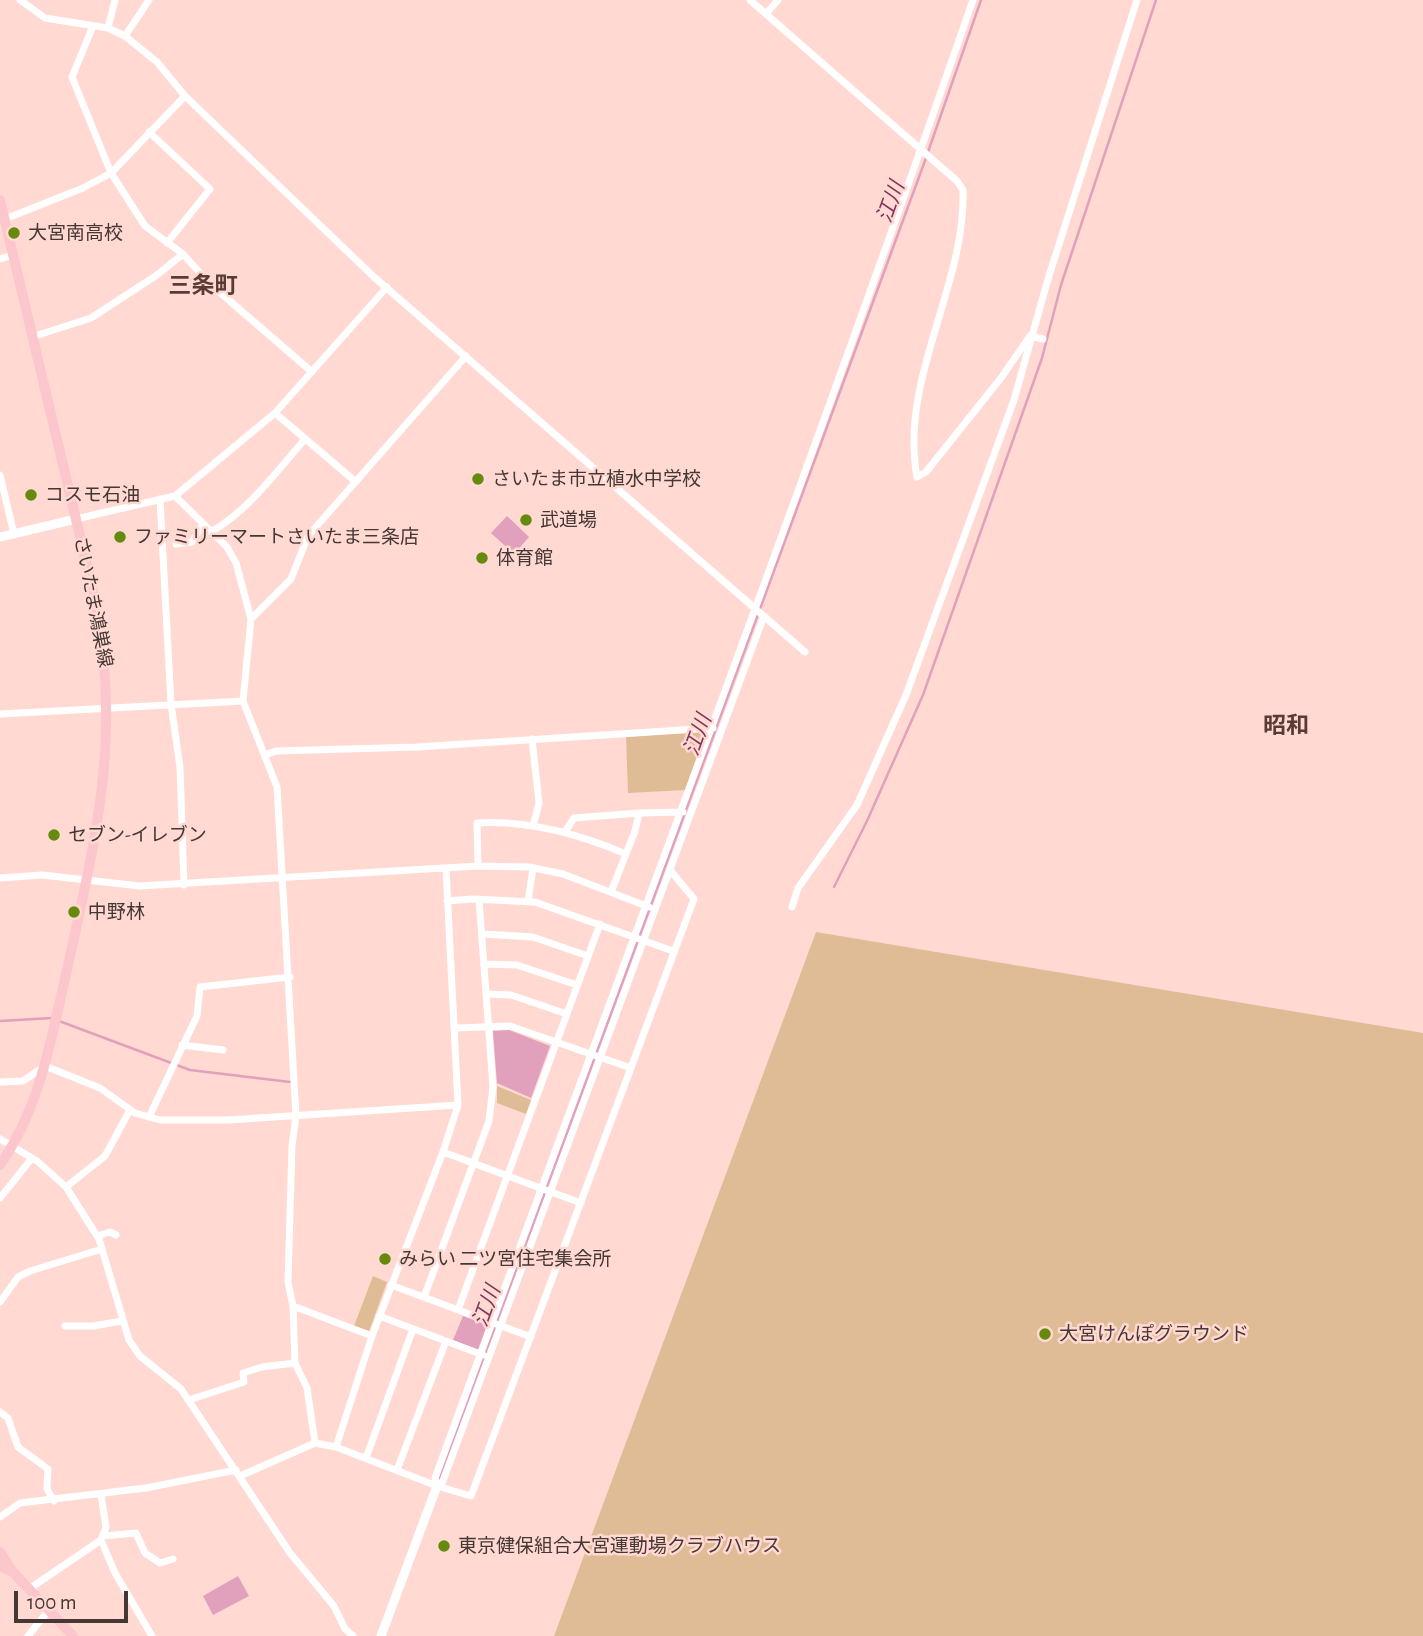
<!DOCTYPE html>
<meta charset="utf-8">
<style>
body{margin:0}
#map{position:relative;width:1423px;height:1636px;overflow:hidden;background:#ffd9d2;font-family:"Alegreya Sans",sans-serif}
canvas{display:block}
.scale{position:absolute;left:14px;top:1591px;width:114px;height:32px;box-sizing:border-box;border:4px solid #453734;border-top:0;padding-left:9px;font-size:21px;line-height:24px;white-space:nowrap;color:#453734;-webkit-text-stroke:5px #ffd9d2;paint-order:stroke}
</style>
<div id="map">
<canvas width="1423" height="1636"></canvas>
<div class="scale">100 m</div>
</div>
<script>
const ctx = document.querySelector('canvas').getContext('2d');
ctx.lineJoin = 'round';
function paint(path, color) { ctx.fillStyle = color; ctx.fill(path, 'evenodd'); }
function strokePath(path, color, width, dash) { ctx.strokeStyle = color; ctx.lineWidth = width; ctx.lineCap = dash ? 'butt' : 'round'; ctx.setLineDash(dash || []); ctx.stroke(path); }
function label(font, color, halo, rows, align = 'center') {
  ctx.font = font + ' "Alegreya Sans","Noto Sans JP",sans-serif'; ctx.lineWidth = 5; ctx.setLineDash([]); ctx.textBaseline = 'middle'; ctx.strokeStyle = halo; ctx.fillStyle = color; for (const [text, x, y, turn = 0] of rows) {
    ctx.save(); ctx.translate(x, y); ctx.rotate((+turn || 0) * Math.PI / 180); ctx.textAlign = isNaN(turn) ? turn : align; if (halo) ctx.strokeText(text, 0, 0); ctx.fillText(text, 0, 0); ctx.restore();
  }
}
const green = new Path2D(`
 M 709,730 L 686,790 L 628,793 L 626,737 Z
 M 816,932 L 1423,1033 L 1423,1636 L 554,1636 Z
 M 497,1086 L 531,1100 L 526,1114 L 497,1103 Z
 M 373,1276 L 387,1282 L 369,1331 L 354,1326 Z`);
const water = new Path2D(`
 M 507,516 L 529,537 L 514,554 L 491,533 Z
 M 509,1030 L 550,1046 L 531,1098 L 497,1083 L 493,1031 Z
 M 463,1316 L 487,1325 L 478,1350 L 453,1340 Z
 M 238,1576 L 249,1596 L 213,1615 L 203,1596 Z`);
const stream = new Path2D(`
 M 928,152 L 981,0
 M 834,887 L 867,821 L 923,695 L 1042,358 L 1061,285 L 1156,0
 M 0,1021 L 52,1018
 M 59,1021 L 190,1070 L 290,1082
 M 440,1478 L 926,158`);
const minor = new Path2D(`
 M 20,0 L 45,18 L 108,28 L 125,36 L 157,62 L 185,96 L 374,277 L 805,652
 M 750,0 L 957,181 L 963,190 C 966,287 899,378 917,477 L 926,472 L 1001,378 L 1030,336 L 1043,339
 M 766,14 L 778,0
 M 93,26 L 72,77 L 111,173 L 145,226 L 183,254 L 209,283 L 312,372
 M 108,28 L 115,0
 M 125,36 L 149,0
 M 149,132 L 210,189 L 167,243
 M 5,219 L 83,188 L 111,173 L 185,96
 M 0,259 L 13,255
 M 32,337 L 91,318 L 157,275 L 183,254
 M 275,413 L 356,482
 M 0,475 L 14,534
 M 175,496 L 227,547 L 236,563 L 251,619 L 243,701 L 277,787 L 296,1116 L 292,1145 L 288,1282 L 293,1306 L 295,1363 L 307,1388 L 315,1443
 M 160,499 L 171,704 L 180,767 L 184,885
 M 76,519 L 175,496 L 275,413 L 387,287
 M 211,532 C 249,510 277,471 305,439
 M 176,544 L 192,542 L 203,524
 M 251,619 L 291,579 L 308,536 L 466,356
 M 0,714 L 243,701
 M 532,739 L 539,803 L 533,826
 M 265,755 L 276,751 L 417,747 L 713,728
 M 565,832 L 574,818 L 639,813
 M 478,866 L 477,823 C 529,820 579,834 626,854
 M 0,878 L 42,875 L 140,886 L 478,866 L 529,867 L 563,874 L 649,907
 M 611,892 L 635,831 L 639,813 L 683,812
 M 447,901 L 472,899 L 535,902 L 673,951
 M 528,902 L 533,868
 M 792,907 L 798,888 L 857,805 L 906,695 L 1014,400 L 1048,279 L 1137,0
 M 482,934 L 533,937 L 588,956
 M 484,964 L 517,965 L 577,985
 M 486,994 L 511,995 L 567,1014
 M 456,1028 L 510,1026 L 631,1068
 M 182,1045 L 223,1050
 M 0,1082 L 23,1081 L 45,1066 L 100,1088 L 135,1113 L 160,1120 L 228,1120 L 458,1105
 M 149,1117 L 197,1016 L 200,987 L 290,977
 M 0,1139 L 37,1161 L 66,1187 L 99,1239 L 129,1340 L 140,1356 L 181,1389 L 290,1553 L 334,1606 L 345,1629 L 353,1636
 M 443,1152 L 581,1203
 M 66,1187 L 105,1156 L 130,1110
 M 0,1198 L 32,1158
 M 97,1236 L 110,1232 L 116,1235
 M 391,1285 L 531,1337
 M 424,1297 L 489,1121 L 493,1087 L 479,899
 M 0,1302 L 18,1277 L 30,1271 L 102,1249
 M 293,1306 L 372,1336
 M 458,1310 L 600,924
 M 379,1316 L 483,1355
 M 65,1326 L 93,1326 L 122,1321
 M 189,1400 L 244,1382 L 243,1373 L 262,1367 L 295,1363
 M 0,1412 L 8,1418 L 18,1447 L 48,1469 L 47,1489 L 54,1501
 M 336,1447 L 372,1336 L 443,1152 L 458,1105 L 446,868
 M 366,1458 L 413,1329
 M 397,1470 L 446,1341
 M 240,1476 L 315,1443 L 336,1447 L 437,1486 L 471,1496 L 694,899 L 670,870
 M 437,1486 L 435,1478 C 615,985 801,495 973,0
 M 441,1486 L 764,616
 M 0,1517 L 20,1503 L 146,1488 L 236,1470
 M 103,1536 L 136,1533 L 145,1553 L 160,1563 L 173,1559
 M 101,1540 L 115,1573 L 152,1636
 M 29,1589 L 101,1540 L 106,1527 L 101,1495
 M 28,1636 L 49,1610`);
const tertiary = new Path2D(`
 M 0,537 L 76,519
 M 381,1636 L 437,1486`);
const primary = new Path2D(`
 M 0,200 L 93,591 C 123,733 97,832 67,970 C 51,1038 41,1106 0,1165
 M 0,1552 L 13,1572
 M 0,1566 L 13,1572 L 73,1636`);
const markers = [
 [14,233,7,"#668a0e"],
 [478,479,7,"#668a0e"],
 [31,495,7,"#668a0e"],
 [526,520,7,"#668a0e"],
 [120,537,7,"#668a0e"],
 [482,558,7,"#668a0e"],
 [54,835,7,"#668a0e"],
 [74,912,7,"#668a0e"],
 [385,1259,7,"#668a0e"],
 [1045,1334,7,"#668a0e"],
 [444,1546,7,"#668a0e"]
];
const poiNames = [
 ["大宮南高校",28,233],
 ["さいたま市立植水中学校",492,479],
 ["コスモ石油",45,495],
 ["武道場",540,520],
 ["ファミリーマートさいたま三条店",134,537],
 ["体育館",496,558],
 ["セブン-イレブン",68,835],
 ["中野林",88,912],
 ["みらい 二ツ宮住宅集会所",399,1259],
 ["大宮けんぽグラウンド",1059,1334],
 ["東京健保組合大宮運動場クラブハウス",458,1546]
];
const streetNames = [
 ["さいたま鴻巣線",93,602,79]
];
const waterNames = [
 ["江川",891,202,-70],
 ["江川",698,735,-70],
 ["江川",487,1306,-70]
];
const quarterNames = [
 ["三条町",203,286],
 ["昭和",1286,726]
];
paint(green, '#dfbc95');
paint(water, '#e1a0bb');
strokePath(stream, '#e1a0bb', 2.5);
strokePath(minor, '#fff', 7);
strokePath(tertiary, '#fff', 9);
strokePath(primary, '#fbc7cd', 10);
for (const [x, y, r, color] of markers) { const dot = new Path2D(); dot.arc(x, y, r, 0, 2 * Math.PI); ctx.fillStyle = color; ctx.fill(dot); strokePath(dot, '#ffd9d2', 2.5); }
label('19px', '#453734', '#ffd9d2', poiNames, 'left');
label('19px', '#453734', '#ffd9d2', streetNames);
label('italic 21px', '#803458', '#ffd9d2', waterNames);
label('bold 23px', '#5a3c37', '#ffd9d2', quarterNames);
</script>
